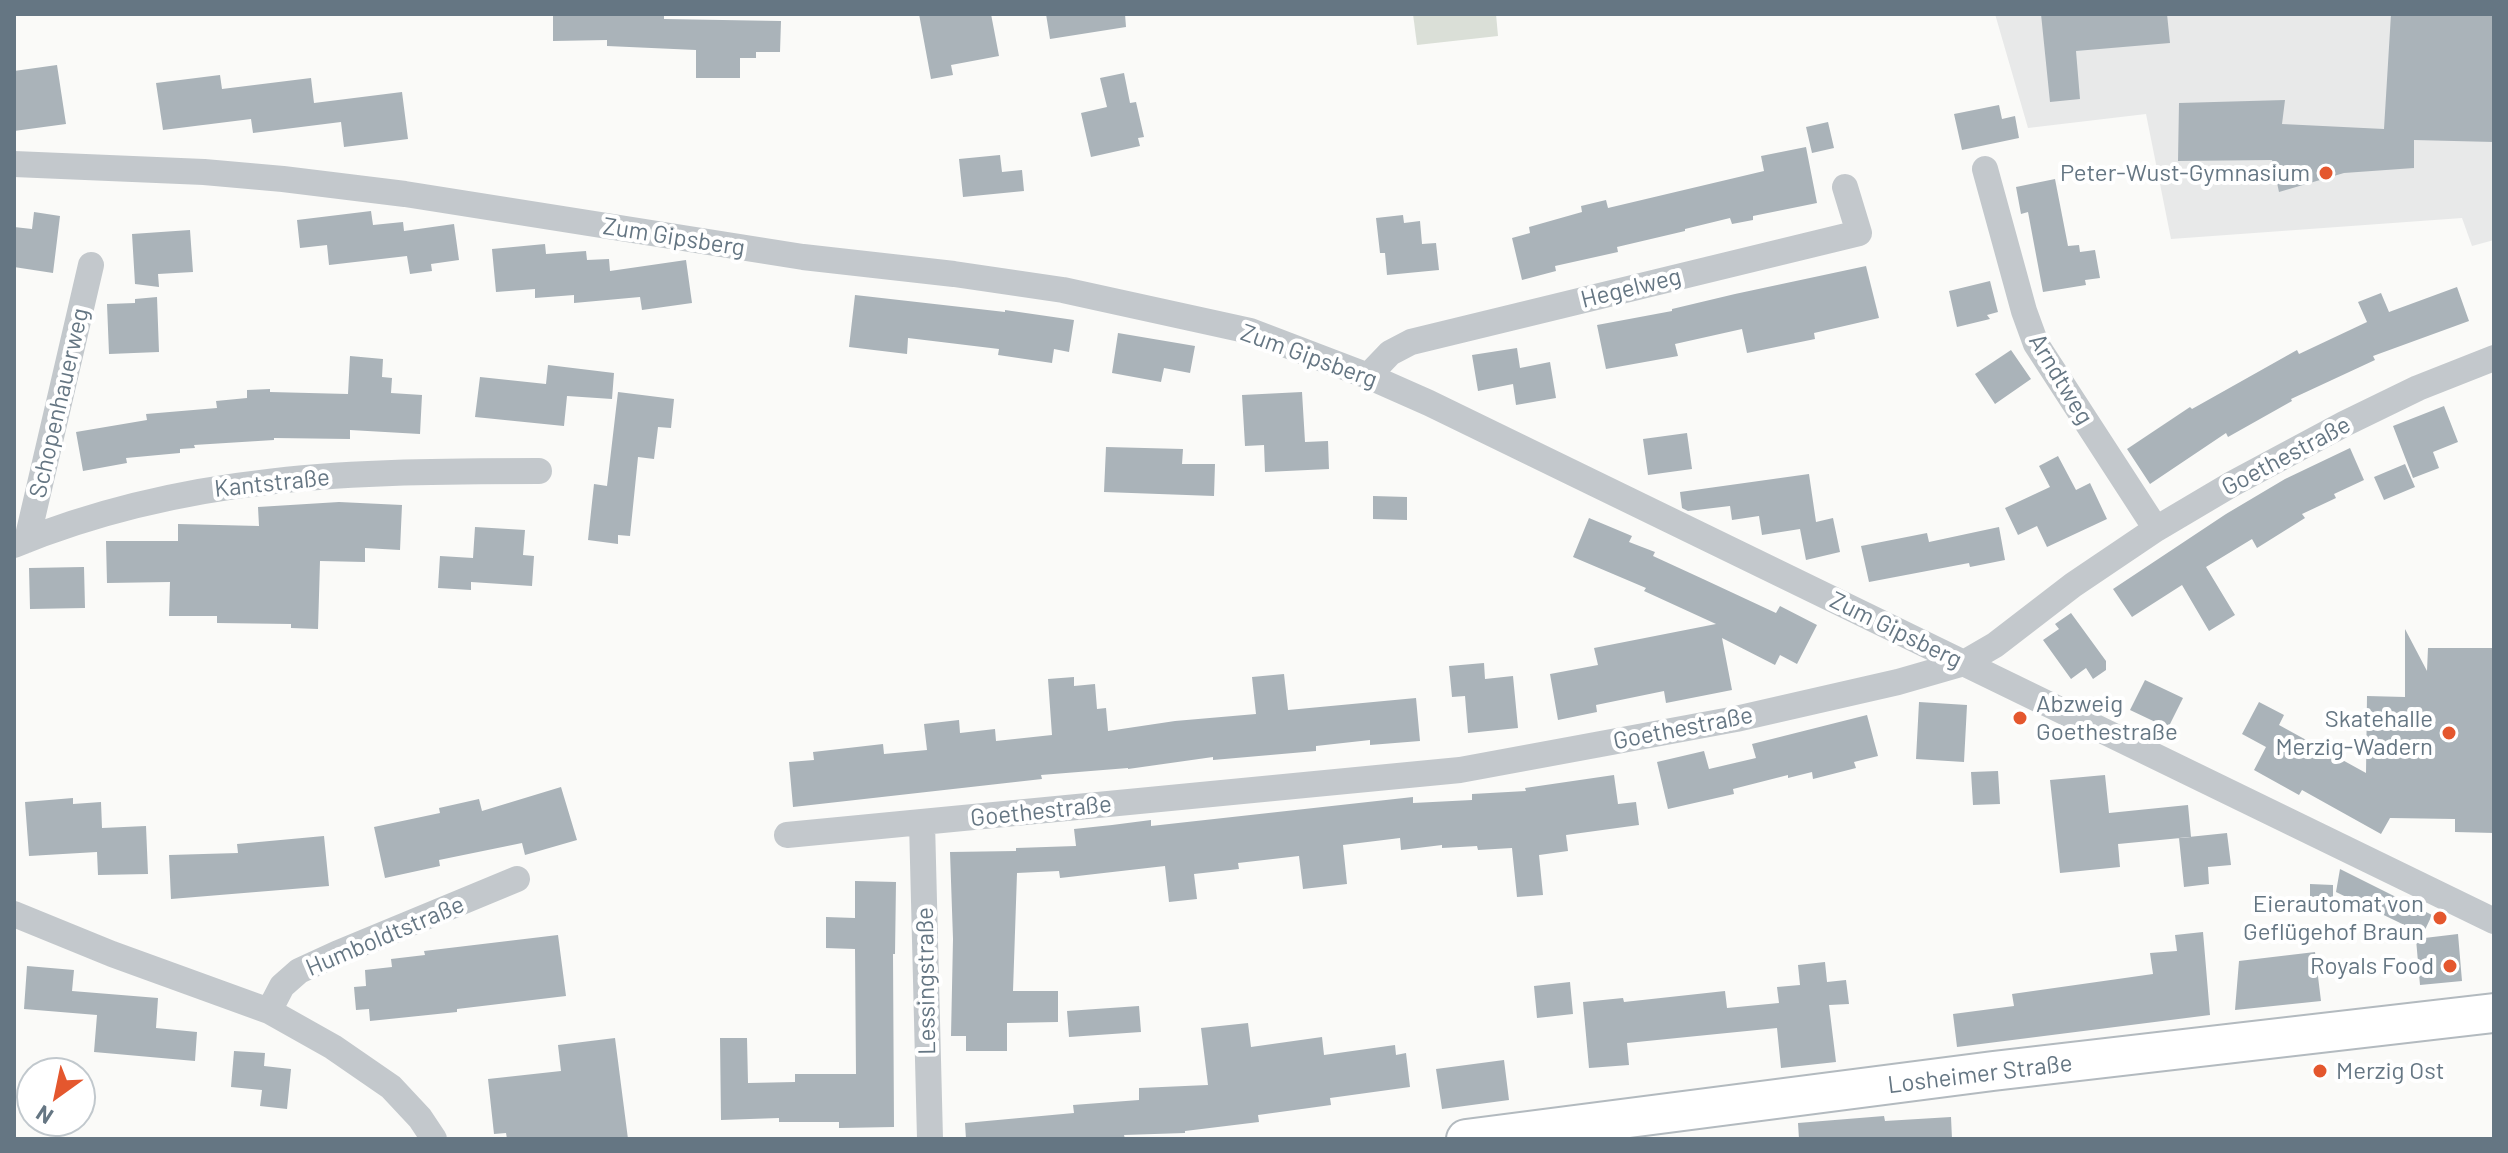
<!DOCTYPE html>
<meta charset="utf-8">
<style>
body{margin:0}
#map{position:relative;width:2508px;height:1153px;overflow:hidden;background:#fafaf8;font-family:Barlow,sans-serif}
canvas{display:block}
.frame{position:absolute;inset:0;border:16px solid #657683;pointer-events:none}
.north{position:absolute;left:16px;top:1057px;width:80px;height:80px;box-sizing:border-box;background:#fff;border:2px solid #c1c8cd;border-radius:50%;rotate:213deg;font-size:22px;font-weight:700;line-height:32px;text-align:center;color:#657683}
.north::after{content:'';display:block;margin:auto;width:28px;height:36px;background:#e4572e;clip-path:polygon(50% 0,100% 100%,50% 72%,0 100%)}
</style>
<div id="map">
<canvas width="2508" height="1153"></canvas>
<div class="frame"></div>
<div class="north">N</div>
</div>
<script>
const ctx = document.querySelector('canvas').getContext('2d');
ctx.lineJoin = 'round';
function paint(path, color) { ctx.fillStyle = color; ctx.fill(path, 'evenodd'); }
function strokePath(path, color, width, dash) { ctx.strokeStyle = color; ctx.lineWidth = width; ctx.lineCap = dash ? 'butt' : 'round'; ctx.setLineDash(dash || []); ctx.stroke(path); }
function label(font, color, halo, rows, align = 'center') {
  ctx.font = font + ' Barlow,sans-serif'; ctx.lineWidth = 8; ctx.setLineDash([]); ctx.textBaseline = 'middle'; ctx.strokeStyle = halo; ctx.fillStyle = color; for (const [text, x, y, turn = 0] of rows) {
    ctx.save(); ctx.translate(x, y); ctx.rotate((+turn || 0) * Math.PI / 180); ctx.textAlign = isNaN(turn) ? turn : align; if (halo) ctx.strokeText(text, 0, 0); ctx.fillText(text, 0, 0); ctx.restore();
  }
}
const built = new Path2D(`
 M 1995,14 L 2494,14 L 2494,240 L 2472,246 L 2462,218 L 2171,239 L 2146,114 L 2028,128 Z`);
const green = new Path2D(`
 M 1413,14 L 1496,14 L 1498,36 L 1417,45 Z`);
const building = new Path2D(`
 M 553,14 L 664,14 L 664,19 L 781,21 L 780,52 L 756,52 L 756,58 L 740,58 L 740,78 L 696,78 L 696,50 L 607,46 L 607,40 L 553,41 Z
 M 919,14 L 991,14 L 999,56 L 951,65 L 953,75 L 931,79 Z
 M 1046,14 L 1125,14 L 1126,27 L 1050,39 Z
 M 2041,14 L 2167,14 L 2170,43 L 2076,51 L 2080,99 L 2050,102 Z
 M 2391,14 L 2494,14 L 2494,142 L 2414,140 L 2414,168 L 2344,173 L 2279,192 L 2272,160 L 2178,161 L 2179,103 L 2285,100 L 2282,124 L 2384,129 Z
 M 57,65 L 66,124 L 14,131 L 14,71 Z
 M 1124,73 L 1130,103 L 1136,102 L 1144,137 L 1138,138 L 1140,146 L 1091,157 L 1081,113 L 1107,107 L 1100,78 Z
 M 220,75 L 222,89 L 311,78 L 314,103 L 402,92 L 408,139 L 344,147 L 341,122 L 253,133 L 251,119 L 163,130 L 156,83 Z
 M 1999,105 L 2002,119 L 2015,116 L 2019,138 L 1962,150 L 1954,114 Z
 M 1828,122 L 1834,148 L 1812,153 L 1806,127 Z
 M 1806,147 L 1817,203 L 1753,216 L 1753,220 L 1732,224 L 1730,218 L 1685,229 L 1685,231 L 1617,247 L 1618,252 L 1555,266 L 1556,271 L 1522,280 L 1512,238 L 1530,233 L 1529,227 L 1582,212 L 1581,206 L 1606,200 L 1608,208 L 1764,171 L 1761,156 Z
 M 1000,155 L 1002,172 L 1022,170 L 1024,191 L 963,197 L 959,159 Z
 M 2055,179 L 2068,246 L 2079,245 L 2080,252 L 2095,250 L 2100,278 L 2085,280 L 2086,285 L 2043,292 L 2028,212 L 2021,214 L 2016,187 Z
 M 371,211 L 373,225 L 403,222 L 404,231 L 454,224 L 459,260 L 431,264 L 432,271 L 410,274 L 407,256 L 329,265 L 327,245 L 300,248 L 297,220 Z
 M 34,212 L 60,216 L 53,273 L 14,267 L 14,227 L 32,229 Z
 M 1403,215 L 1404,223 L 1420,221 L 1422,244 L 1436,243 L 1439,270 L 1387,275 L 1385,253 L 1380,253 L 1376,218 Z
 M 190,230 L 193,272 L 158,274 L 159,287 L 135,284 L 132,234 Z
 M 545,244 L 546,254 L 586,251 L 587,260 L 609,259 L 610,271 L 686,260 L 692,303 L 642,310 L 640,297 L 574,303 L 574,295 L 535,298 L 535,289 L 496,292 L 492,249 Z
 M 1866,266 L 1879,318 L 1814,333 L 1815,339 L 1747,353 L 1742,329 L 1675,344 L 1678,356 L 1606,369 L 1597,325 L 1672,311 L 1672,309 L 1735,294 Z
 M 1990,281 L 1998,312 L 1987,315 L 1990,319 L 1957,327 L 1949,291 Z
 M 2457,287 L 2469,321 L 2373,356 L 2375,360 L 2291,399 L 2292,401 L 2228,437 L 2226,433 L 2150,484 L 2127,449 L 2190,407 L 2192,409 L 2297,350 L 2299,354 L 2367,322 L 2358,302 L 2381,293 L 2389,312 Z
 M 855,295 L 1005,312 L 1005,310 L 1074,320 L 1069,352 L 1054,349 L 1052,363 L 998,355 L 999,349 L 908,338 L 907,354 L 849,347 Z
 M 157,297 L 159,352 L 109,354 L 107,304 L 135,303 L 135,299 Z
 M 1118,333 L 1195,346 L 1190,373 L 1164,368 L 1161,382 L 1112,373 Z
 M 1517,348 L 1520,368 L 1550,362 L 1556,398 L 1516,405 L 1513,384 L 1478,391 L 1472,355 Z
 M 2011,350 L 2031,379 L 1995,404 L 1975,374 Z
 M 350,356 L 383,359 L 382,377 L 392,378 L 391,393 L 422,395 L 420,434 L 350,430 L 350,439 L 274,438 L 274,440 L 194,445 L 195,448 L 180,449 L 180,453 L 126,458 L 127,463 L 83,471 L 76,432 L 147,420 L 146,414 L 217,408 L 216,401 L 247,398 L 247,390 L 270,389 L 270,392 L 348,394 Z
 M 548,365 L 614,373 L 612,399 L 567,396 L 564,426 L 475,417 L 480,377 L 546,384 Z
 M 618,392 L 674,399 L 671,428 L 658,427 L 654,459 L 638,457 L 630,536 L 618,535 L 618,544 L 588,540 L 594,484 L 607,486 Z
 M 1302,392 L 1305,442 L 1328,441 L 1329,469 L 1265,472 L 1264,445 L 1245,446 L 1242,395 Z
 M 2444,406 L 2458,442 L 2433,452 L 2439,468 L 2413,478 L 2393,426 Z
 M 1687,433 L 1692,469 L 1648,475 L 1643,439 Z
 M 1106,447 L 1183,449 L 1182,464 L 1215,464 L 1214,496 L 1104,492 Z
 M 2350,448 L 2364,480 L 2334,494 L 2336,498 L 2302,514 L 2305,518 L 2257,548 L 2252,539 L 2206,567 L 2235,615 L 2209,631 L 2182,585 L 2132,617 L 2113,589 L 2226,514 L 2285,479 Z
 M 2058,456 L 2076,490 L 2090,483 L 2107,519 L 2047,547 L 2037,526 L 2018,535 L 2005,508 L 2050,487 L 2039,466 Z
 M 2405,464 L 2415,487 L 2384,500 L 2374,477 Z
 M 1809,474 L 1816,522 L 1833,518 L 1840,552 L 1806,560 L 1800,529 L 1762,535 L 1759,516 L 1732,520 L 1730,506 L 1688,511 L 1682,508 L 1680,492 Z
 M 1373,496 L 1407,497 L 1407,520 L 1373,519 Z
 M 339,502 L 402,505 L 400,550 L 365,548 L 365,562 L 320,561 L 318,629 L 291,628 L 291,624 L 217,623 L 217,616 L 169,616 L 170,582 L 107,583 L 106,541 L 178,541 L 178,524 L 259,526 L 258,507 Z
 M 1589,518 L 1632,536 L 1629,542 L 1655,552 L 1653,556 L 1703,579 L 1776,613 L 1780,606 L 1817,625 L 1797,664 L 1780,655 L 1775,665 L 1722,638 L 1732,690 L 1666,703 L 1664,691 L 1596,705 L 1597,712 L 1558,720 L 1550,674 L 1598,665 L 1594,648 L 1716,624 L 1644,591 L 1646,588 L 1573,557 Z
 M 475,527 L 525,530 L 523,555 L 534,556 L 532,586 L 471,582 L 471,590 L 438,588 L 440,556 L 473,558 Z
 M 1999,527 L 2005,560 L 1970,567 L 1969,563 L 1869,582 L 1861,546 L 1927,533 L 1929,542 Z
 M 84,567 L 85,608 L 30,609 L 29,568 Z
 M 2071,613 L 2106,661 L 2106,670 L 2093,679 L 2086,668 L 2071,679 L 2043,640 L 2059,629 L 2055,624 Z
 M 2405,629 L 2427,671 L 2428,648 L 2494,648 L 2494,833 L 2455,832 L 2455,819 L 2390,818 L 2381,834 L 2302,790 L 2299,795 L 2254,770 L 2266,747 L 2242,734 L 2259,702 L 2284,715 L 2279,725 L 2366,773 L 2367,696 L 2405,697 Z
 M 1484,663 L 1485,679 L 1513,676 L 1518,728 L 1468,733 L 1465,696 L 1452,697 L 1449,666 Z
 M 1284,674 L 1288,710 L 1416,698 L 1420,741 L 1370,745 L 1370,740 L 1316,746 L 1316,751 L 1213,760 L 1213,757 L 1128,769 L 1128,768 L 1041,775 L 1042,779 L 793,807 L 789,762 L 814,760 L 813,752 L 883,744 L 884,754 L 927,750 L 924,724 L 959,720 L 960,733 L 995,729 L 996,741 L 1052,735 L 1048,679 L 1074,677 L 1074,686 L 1095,684 L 1097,709 L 1106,708 L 1108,731 L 1175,721 L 1256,714 L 1252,677 Z
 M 2145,680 L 2183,698 L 2168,728 L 2130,710 Z
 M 1919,702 L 1967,705 L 1964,762 L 1916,759 Z
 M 1867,715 L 1878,756 L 1854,762 L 1856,768 L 1813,779 L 1812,772 L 1788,778 L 1788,775 L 1733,789 L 1734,794 L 1668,809 L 1657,762 L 1704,751 L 1709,769 L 1756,758 L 1752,744 Z
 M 1998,771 L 2000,804 L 1973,805 L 1971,772 Z
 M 1614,775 L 1618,804 L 1636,802 L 1639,825 L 1566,835 L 1568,851 L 1539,855 L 1543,895 L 1517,897 L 1512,848 L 1478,850 L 1477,846 L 1442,848 L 1442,845 L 1401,850 L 1400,838 L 1343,845 L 1347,884 L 1303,889 L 1299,856 L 1238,863 L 1239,869 L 1194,874 L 1197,899 L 1169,902 L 1165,866 L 1060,878 L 1059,871 L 1017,873 L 1013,991 L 1058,991 L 1058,1022 L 1007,1023 L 1007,1051 L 966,1051 L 966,1036 L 951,1036 L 953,939 L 950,852 L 1016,851 L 1016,848 L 1076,846 L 1074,829 L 1112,825 L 1151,820 L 1151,826 L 1413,797 L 1413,803 L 1472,800 L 1472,794 L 1526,791 L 1525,788 Z
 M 2105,775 L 2109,813 L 2188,805 L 2191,837 L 2118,844 L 2120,867 L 2060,873 L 2050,780 Z
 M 561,787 L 577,840 L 525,855 L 522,843 L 439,860 L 440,866 L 385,878 L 374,827 L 440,813 L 439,808 L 479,799 L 482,811 Z
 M 73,798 L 73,804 L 101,802 L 102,828 L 146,826 L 148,874 L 98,875 L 97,852 L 29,856 L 25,802 Z
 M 2227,833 L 2231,865 L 2208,867 L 2209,884 L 2184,887 L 2179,838 Z
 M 324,836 L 329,886 L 171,899 L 169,855 L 238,853 L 237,844 Z
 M 2340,869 L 2432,915 L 2423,934 L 2336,892 Z
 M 855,881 L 896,882 L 895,954 L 893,954 L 894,1127 L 839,1128 L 839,1122 L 779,1122 L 779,1118 L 721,1120 L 720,1038 L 747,1038 L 748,1083 L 795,1082 L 795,1074 L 856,1074 L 855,949 L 826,948 L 826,917 L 855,918 Z
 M 2310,884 L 2333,885 L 2333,908 L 2310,907 Z
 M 2203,932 L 2210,1015 L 1957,1047 L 1953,1014 L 2014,1006 L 2012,994 L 2153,974 L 2150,953 L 2177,951 L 2175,935 Z
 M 2458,934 L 2462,981 L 2420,985 L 2416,939 Z
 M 558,935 L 566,996 L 457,1009 L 457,1012 L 370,1021 L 369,1009 L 356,1010 L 354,987 L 366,986 L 365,970 L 392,967 L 391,959 L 425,955 L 424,951 Z
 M 2315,952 L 2321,1001 L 2235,1010 L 2239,961 Z
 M 1825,962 L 1827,982 L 1846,980 L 1849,1004 L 1829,1005 L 1836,1062 L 1781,1068 L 1777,1028 L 1627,1043 L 1629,1065 L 1589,1068 L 1583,1002 L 1623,998 L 1624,1002 L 1725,991 L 1727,1008 L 1779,1003 L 1777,987 L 1800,985 L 1798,965 Z
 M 27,966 L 74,970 L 72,991 L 158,998 L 156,1028 L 197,1032 L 195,1061 L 94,1052 L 97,1015 L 24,1009 Z
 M 1570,982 L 1573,1014 L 1537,1018 L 1534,986 Z
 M 1139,1006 L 1141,1032 L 1069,1037 L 1067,1011 Z
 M 1248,1023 L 1251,1047 L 1322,1037 L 1324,1055 L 1395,1045 L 1396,1055 L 1406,1053 L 1410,1087 L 1330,1098 L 1331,1105 L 1258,1115 L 1259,1122 L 1185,1131 L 1185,1133 L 1124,1135 L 1125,1139 L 966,1139 L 965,1123 L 1074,1113 L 1073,1105 L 1139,1100 L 1139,1088 L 1208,1085 L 1201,1028 Z
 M 615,1038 L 628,1139 L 507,1139 L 506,1133 L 494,1134 L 488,1079 L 561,1071 L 558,1045 Z
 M 234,1051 L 265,1053 L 264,1066 L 291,1069 L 287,1109 L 260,1106 L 262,1090 L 231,1087 Z
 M 1504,1060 L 1509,1100 L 1442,1109 L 1436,1069 Z
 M 1884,1116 L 1885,1121 L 1951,1117 L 1952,1139 L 1799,1139 L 1798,1123 Z`);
const street = new Path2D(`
 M 14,164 L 204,172 L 283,179 L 405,194 L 803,257 L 954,274 L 1063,290 L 1250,331 L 1368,376 L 1429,403 L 2494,921
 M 1985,169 L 2024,311 L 2036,344 L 2156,529
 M 1368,376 L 1390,353 L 1411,342 L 1859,233 L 1845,187
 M 27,540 L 91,265
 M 14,545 C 186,474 356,471 539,471
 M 922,822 L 930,1139
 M 787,835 L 1460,770 L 1736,719 L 1898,682 L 1964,663 L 1995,645 L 2073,585 L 2156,529 L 2232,484 L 2344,424 L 2418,388 L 2494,358
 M 14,914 L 112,954 L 269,1011 L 333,1047 L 391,1087 L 420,1118 L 434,1139
 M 269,1011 L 282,986 L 299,971 L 336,954 L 517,879`);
const secondary = new Path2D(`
 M 1466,1139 L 1993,1071 L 2494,1013`);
const markers = [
 [2326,173,8,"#e4572e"],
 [2020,718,8,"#e4572e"],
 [2449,733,8,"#e4572e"],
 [2440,918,8,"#e4572e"],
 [2450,966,8,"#e4572e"],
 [2320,1071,8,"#e4572e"]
];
const poiNames = [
 ["Peter-Wust-Gymnasium",2310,173],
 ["Abzweig",2036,704,"left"],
 ["Goethestraße",2036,732,"left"],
 ["Skatehalle",2433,719],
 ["Merzig-Wadern",2433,747],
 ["Eierautomat von",2424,904],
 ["Geflügehof Braun",2424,932],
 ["Royals Food",2434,966],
 ["Merzig Ost",2336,1071,"left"]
];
const streetNames = [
 ["Zum Gipsberg",674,237,9],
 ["Hegelweg",1631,288,-14],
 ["Zum Gipsberg",1309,356,20],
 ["Arndtweg",2061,379,59],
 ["Schopenhauerweg",59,403,-77],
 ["Goethestraße",2286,456,-28],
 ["Kantstraße",272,483,-6],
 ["Zum Gipsberg",1896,630,26],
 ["Goethestraße",1683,728,-11],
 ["Goethestraße",1041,811,-6],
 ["Humboldtstraße",385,936,-23],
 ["Lessingstraße",926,981,-91],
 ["Losheimer Straße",1980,1074,-7]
];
paint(built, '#e8e9e9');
paint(green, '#dadfd7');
paint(building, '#aab3b9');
strokePath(secondary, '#b3babf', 42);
strokePath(street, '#c3c8cc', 26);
strokePath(secondary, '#fff', 38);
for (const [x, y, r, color] of markers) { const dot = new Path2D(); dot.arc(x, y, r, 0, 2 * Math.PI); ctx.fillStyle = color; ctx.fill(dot); strokePath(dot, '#fff', 3); }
label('24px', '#657683', '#fff', poiNames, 'right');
label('24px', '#657683', '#fff', streetNames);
</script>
